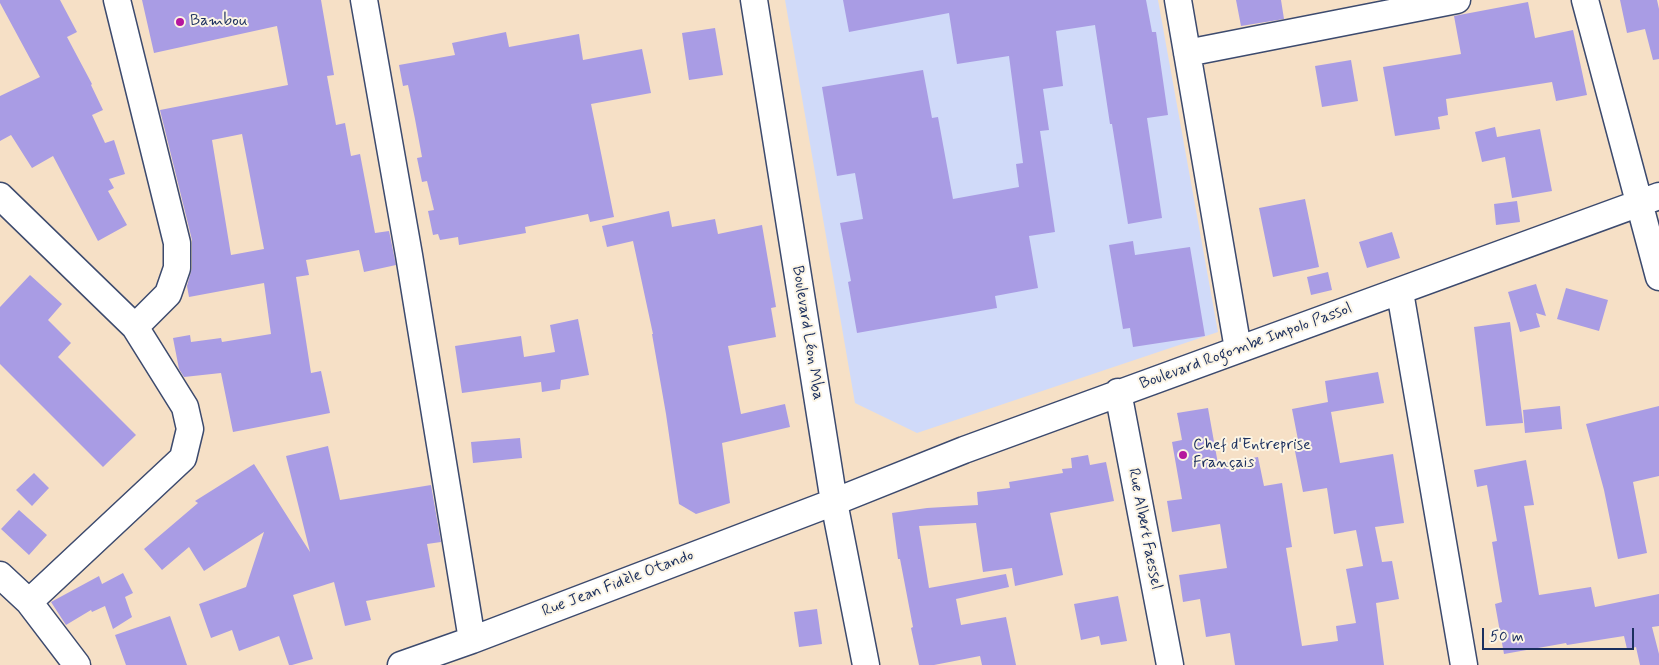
<!DOCTYPE html>
<meta charset="utf-8">
<style>
body{margin:0}
#map{position:relative;width:1659px;height:665px;overflow:hidden;background:#f6e0c6;font-family:Mynerve,sans-serif}
canvas{display:block}
.scale{position:absolute;left:1482px;top:628px;width:152px;height:22px;box-sizing:border-box;border:2px solid #1b2f5e;border-top:0;padding-left:6px;font-size:15px;line-height:18px;white-space:nowrap;color:#1b2f5e;-webkit-text-stroke:4px #fcf5e5;paint-order:stroke}
</style>
<div id="map">
<canvas width="1659" height="665"></canvas>
<div class="scale">50 m</div>
</div>
<script>
const ctx = document.querySelector('canvas').getContext('2d');
ctx.lineJoin = 'round';
function paint(path, color) { ctx.fillStyle = color; ctx.fill(path, 'evenodd'); }
function strokePath(path, color, width, dash) { ctx.strokeStyle = color; ctx.lineWidth = width; ctx.lineCap = dash ? 'butt' : 'round'; ctx.setLineDash(dash || []); ctx.stroke(path); }
function label(font, color, halo, rows, align = 'center') {
  ctx.font = font + ' Mynerve,sans-serif'; ctx.lineWidth = 4; ctx.setLineDash([]); ctx.textBaseline = 'middle'; ctx.strokeStyle = halo; ctx.fillStyle = color; for (const [text, x, y, turn = 0] of rows) {
    ctx.save(); ctx.translate(x, y); ctx.rotate((+turn || 0) * Math.PI / 180); ctx.textAlign = isNaN(turn) ? turn : align; if (halo) ctx.strokeText(text, 0, 0); ctx.fillText(text, 0, 0); ctx.restore();
  }
}
const built = new Path2D(`
 M 785,0 L 1158,0 L 1218,332 L 917,433 L 855,403 Z`);
const building = new Path2D(`
 M 0,0 L 60,0 L 77,32 L 67,37 L 92,84 L 91,85 L 103,110 L 92,115 L 105,143 L 114,140 L 125,174 L 109,179 L 114,188 L 108,191 L 127,225 L 98,241 L 53,156 L 32,168 L 11,135 L 0,141 L 0,96 L 40,77 L 0,3 Z
 M 142,0 L 321,0 L 334,75 L 327,76 L 336,125 L 345,123 L 351,156 L 360,154 L 375,233 L 389,231 L 396,265 L 364,272 L 359,250 L 306,260 L 309,275 L 296,277 L 311,373 L 321,371 L 330,413 L 233,432 L 221,373 L 184,377 L 179,369 L 173,338 L 190,335 L 191,342 L 221,338 L 222,342 L 271,334 L 264,283 L 189,297 L 187,286 L 192,268 L 192,240 L 160,110 L 288,85 L 277,26 L 154,53 ZM 242,134 L 264,249 L 231,255 L 212,140 Z
 M 843,0 L 1146,0 L 1152,32 L 1156,32 L 1168,115 L 1147,118 L 1162,218 L 1128,224 L 1112,124 L 1110,124 L 1095,25 L 1056,31 L 1063,86 L 1043,89 L 1049,130 L 1040,131 L 1055,232 L 1029,236 L 1038,288 L 995,296 L 997,308 L 857,333 L 848,282 L 851,281 L 840,223 L 863,219 L 855,173 L 837,176 L 822,87 L 923,70 L 932,118 L 938,117 L 953,199 L 1019,187 L 1016,164 L 1023,163 L 1009,56 L 957,64 L 949,13 L 849,32 Z
 M 1236,0 L 1281,0 L 1284,19 L 1241,26 Z
 M 1620,0 L 1657,0 L 1659,9 L 1659,59 L 1653,60 L 1645,29 L 1627,33 Z
 M 1528,2 L 1535,38 L 1573,30 L 1587,95 L 1556,101 L 1552,82 L 1446,99 L 1448,115 L 1438,117 L 1440,129 L 1395,136 L 1383,67 L 1461,54 L 1454,16 Z
 M 715,28 L 723,75 L 689,80 L 682,33 Z
 M 506,32 L 509,47 L 579,34 L 583,60 L 642,49 L 651,93 L 591,104 L 614,217 L 590,222 L 588,214 L 525,227 L 526,233 L 459,245 L 458,237 L 440,240 L 438,234 L 433,235 L 428,211 L 434,210 L 427,181 L 422,182 L 417,158 L 422,157 L 415,119 L 408,85 L 403,86 L 399,65 L 455,55 L 452,43 Z
 M 1351,60 L 1358,101 L 1322,107 L 1315,66 Z
 M 1495,127 L 1497,137 L 1540,129 L 1552,191 L 1512,198 L 1505,157 L 1482,162 L 1475,132 Z
 M 1305,199 L 1319,267 L 1273,277 L 1259,208 Z
 M 1517,201 L 1520,222 L 1496,225 L 1494,204 Z
 M 669,211 L 672,227 L 715,219 L 718,234 L 762,225 L 776,307 L 771,308 L 776,337 L 728,346 L 741,414 L 785,404 L 790,427 L 722,443 L 730,503 L 696,514 L 679,504 L 666,414 L 652,334 L 653,334 L 633,241 L 607,247 L 602,226 Z
 M 1392,232 L 1400,258 L 1367,268 L 1359,242 Z
 M 1133,241 L 1135,255 L 1190,247 L 1205,336 L 1133,347 L 1130,328 L 1123,329 L 1109,245 Z
 M 1328,272 L 1332,290 L 1311,295 L 1307,277 Z
 M 30,275 L 62,304 L 48,320 L 71,343 L 58,357 L 136,435 L 103,467 L 0,364 L 0,307 Z
 M 1536,284 L 1546,316 L 1536,313 L 1540,327 L 1520,332 L 1508,292 Z
 M 1566,288 L 1608,300 L 1599,331 L 1557,319 Z
 M 578,319 L 589,375 L 561,380 L 560,389 L 542,392 L 541,382 L 462,393 L 455,346 L 521,336 L 524,357 L 555,352 L 550,325 Z
 M 1510,322 L 1523,423 L 1486,426 L 1474,327 Z
 M 1378,372 L 1384,403 L 1331,412 L 1340,463 L 1393,454 L 1404,523 L 1375,527 L 1382,562 L 1392,561 L 1399,599 L 1376,603 L 1384,665 L 1235,665 L 1230,633 L 1206,637 L 1200,599 L 1183,602 L 1179,575 L 1227,568 L 1220,524 L 1172,532 L 1167,501 L 1182,499 L 1172,442 L 1182,440 L 1177,413 L 1208,408 L 1218,464 L 1258,457 L 1264,486 L 1282,483 L 1292,547 L 1286,548 L 1302,646 L 1338,641 L 1336,626 L 1356,623 L 1346,569 L 1363,566 L 1356,530 L 1334,534 L 1327,488 L 1303,492 L 1294,446 L 1299,445 L 1292,409 L 1328,402 L 1325,381 Z
 M 1560,406 L 1562,429 L 1525,433 L 1523,410 Z
 M 1659,406 L 1659,476 L 1633,482 L 1647,553 L 1618,559 L 1604,490 L 1586,424 Z
 M 520,438 L 522,458 L 473,463 L 471,442 Z
 M 328,446 L 340,500 L 431,485 L 441,542 L 427,544 L 435,587 L 366,601 L 371,620 L 345,626 L 334,582 L 293,595 L 313,659 L 292,665 L 289,665 L 279,636 L 239,651 L 232,630 L 211,638 L 199,604 L 246,587 L 264,532 L 204,571 L 189,547 L 162,570 L 144,549 L 198,503 L 195,501 L 254,464 L 310,552 L 286,456 Z
 M 1088,455 L 1090,465 L 1106,462 L 1114,501 L 1050,513 L 1063,575 L 1015,586 L 1012,568 L 983,572 L 976,523 L 919,526 L 929,588 L 1006,574 L 1009,587 L 956,599 L 961,625 L 1006,617 L 1016,665 L 982,665 L 980,656 L 934,665 L 919,665 L 911,628 L 913,627 L 900,559 L 898,559 L 892,513 L 927,508 L 978,505 L 977,492 L 1010,488 L 1009,482 L 1063,473 L 1062,469 L 1072,468 L 1071,458 Z
 M 1526,460 L 1534,505 L 1524,506 L 1539,595 L 1591,587 L 1595,607 L 1659,594 L 1659,626 L 1652,627 L 1659,654 L 1659,665 L 1640,665 L 1636,647 L 1627,649 L 1624,636 L 1567,645 L 1566,643 L 1504,654 L 1495,604 L 1502,602 L 1492,542 L 1497,541 L 1487,485 L 1477,487 L 1474,470 Z
 M 34,473 L 49,488 L 32,506 L 16,490 Z
 M 19,510 L 47,535 L 29,555 L 1,529 Z
 M 123,573 L 133,593 L 125,597 L 132,617 L 113,629 L 105,606 L 92,612 L 91,610 L 66,625 L 51,602 L 99,576 L 102,584 Z
 M 1118,596 L 1127,641 L 1101,645 L 1099,636 L 1081,640 L 1074,604 Z
 M 817,609 L 822,644 L 799,647 L 794,612 Z
 M 170,616 L 187,665 L 126,665 L 115,635 Z`);
const minor = new Path2D(`
 M 117,0 L 177,243 L 177,268 L 168,294 L 135,327
 M 364,0 L 409,255 L 472,640
 M 754,0 L 834,502 L 866,665
 M 1178,0 L 1238,349
 M 1585,0 L 1659,277
 M 1187,53 L 1457,0
 M 0,196 L 135,327 L 185,407 L 190,429 L 183,458 L 29,602
 M 1400,292 L 1464,665
 M 1118,392 L 1170,665
 M 0,575 L 29,602 L 77,665
 M 401,665 L 472,640 L 834,502 L 964,450 L 1659,196`);
const markers = [
 [180,22,5,"#b5179e"],
 [1183,455,5,"#b5179e"]
];
const poiNames = [
 ["Bambou",190,22],
 ["Chef d'Entreprise",1193,446],
 ["Français",1193,464]
];
const streetNames = [
 ["Boulevard Léon Mba",807,333,81],
 ["Boulevard Rogombe Impolo Passol",1246,347,-20],
 ["Rue Albert Faessel",1144,529,79],
 ["Rue Jean Fidèle Otando",618,584,-21]
];
paint(built, '#d0daf9');
paint(building, '#a99ce4');
strokePath(minor, '#3c4a6e', 29);
strokePath(minor, '#fff', 26);
for (const [x, y, r, color] of markers) { const dot = new Path2D(); dot.arc(x, y, r, 0, 2 * Math.PI); ctx.fillStyle = color; ctx.fill(dot); strokePath(dot, '#fcf5e5', 2); }
label('16px', '#1b2f5e', '#fcf5e5', poiNames, 'left');
label('16px', '#1b2f5e', '#fcf5e5', streetNames);
</script>
